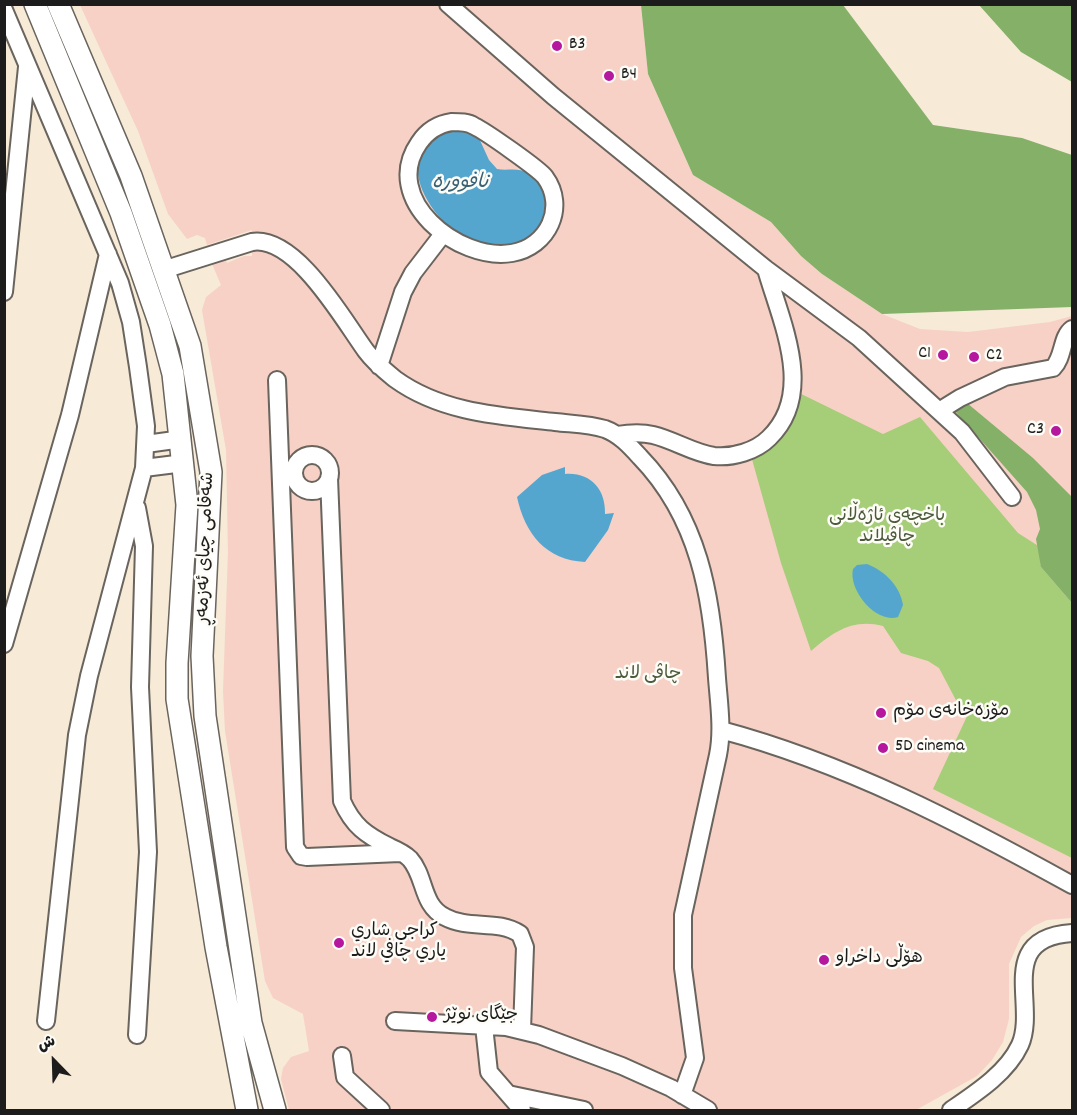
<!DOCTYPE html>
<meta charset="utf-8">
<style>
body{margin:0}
#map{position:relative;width:1077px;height:1115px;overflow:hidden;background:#f7ead7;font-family:Dekko,"Playpen Sans Arabic",sans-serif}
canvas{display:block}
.frame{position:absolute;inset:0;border:6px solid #1c1c1c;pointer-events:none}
.north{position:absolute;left:24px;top:1031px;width:60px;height:60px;-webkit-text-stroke:4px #fdfcf7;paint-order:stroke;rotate:337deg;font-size:16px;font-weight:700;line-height:24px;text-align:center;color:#1c1c1c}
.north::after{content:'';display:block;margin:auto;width:21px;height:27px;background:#1c1c1c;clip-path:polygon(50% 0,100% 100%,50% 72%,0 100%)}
</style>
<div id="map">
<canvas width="1077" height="1115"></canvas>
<div class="frame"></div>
<div class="north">ش</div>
</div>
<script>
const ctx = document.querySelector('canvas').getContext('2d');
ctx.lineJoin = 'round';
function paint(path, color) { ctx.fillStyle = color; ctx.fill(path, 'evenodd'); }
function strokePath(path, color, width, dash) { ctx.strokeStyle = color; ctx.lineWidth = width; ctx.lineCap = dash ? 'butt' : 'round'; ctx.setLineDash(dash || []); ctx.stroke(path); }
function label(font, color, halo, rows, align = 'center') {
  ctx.font = font + ' Dekko,"Playpen Sans Arabic",sans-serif'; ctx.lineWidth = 5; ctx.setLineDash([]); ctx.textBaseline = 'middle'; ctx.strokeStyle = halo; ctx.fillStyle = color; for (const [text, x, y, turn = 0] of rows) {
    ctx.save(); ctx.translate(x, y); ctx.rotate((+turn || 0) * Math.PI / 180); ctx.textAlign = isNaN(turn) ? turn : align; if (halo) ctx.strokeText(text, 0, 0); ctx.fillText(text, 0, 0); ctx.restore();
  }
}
const built = new Path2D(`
 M 80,5 L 641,5 L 648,74 L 693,175 L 771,222 L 801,256 L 822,274 L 882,314 L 920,329 L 968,332 L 1050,322 L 1072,316 L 1072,918 L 1047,920 L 1034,926 L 1021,937 L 1009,964 L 1009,1019 L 1003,1042 L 992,1060 L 977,1076 L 916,1110 L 289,1110 L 281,1079 L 283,1068 L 291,1057 L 309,1051 L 303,1014 L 273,998 L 265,981 L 225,731 L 223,691 L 228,552 L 226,450 L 202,310 L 206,297 L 221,285 L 212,264 L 225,259 L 227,263 L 244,256 L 252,256 L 252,230 L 207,245 L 205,238 L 197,235 L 187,239 L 168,214 L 138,131 Z`);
const green = new Path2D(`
 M 789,388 L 883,434 L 920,417 L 1018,533 L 1040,547 L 1041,567 L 1072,603 L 1072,858 L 933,789 L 969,712 L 958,704 L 939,668 L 928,661 L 901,653 L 883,626 C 853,618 833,632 811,651 L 781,563 L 748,445 L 774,427 Z`);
const forest = new Path2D(`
 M 641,5 L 843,5 L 933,125 L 1022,138 L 1072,155 L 1072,307 L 882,314 L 822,274 L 801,256 L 771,222 L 693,175 L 648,74 Z
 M 979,5 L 1072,5 L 1072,82 L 1021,52 Z
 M 967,403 L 1033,458 L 1072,497 L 1072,603 L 1041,567 L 1036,539 L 1040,529 L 1036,510 L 1027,492 L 955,411 Z`);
const water = new Path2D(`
 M 459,129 L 478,136 L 489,160 L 497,169 C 507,171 519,167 528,173 C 554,188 550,227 524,240 C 448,275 366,139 459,129 Z
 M 565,467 L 565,474 C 590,472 606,489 605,514 L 614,513 L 608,530 L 585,562 C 546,560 525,534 517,497 L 542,475 Z
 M 867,564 C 885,571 900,586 903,605 L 898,617 C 876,624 848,590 853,569 L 857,565 Z`);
const minor = new Path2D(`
 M 448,4 L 553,96 L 766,269 L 859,338 L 962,432 L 1012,497
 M 4,10 L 120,283 L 131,322 L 138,367 L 146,426 L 144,468 L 89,676 L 77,735 L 46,1021
 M 452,122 C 460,122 468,122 474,126 C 485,131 539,169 545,177 C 567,207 548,247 512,253 C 458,262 380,199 419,143 C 427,131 438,124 452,122 Z
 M 163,270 L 252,242 C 296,235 344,321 366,351 C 374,362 384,370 395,379 C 442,413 500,416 555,422 C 572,424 589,424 605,429 C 619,434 630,446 640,457 C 699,518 712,596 717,678 C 719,704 723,730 718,755 L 683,915 L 683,968 L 695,1058 L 682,1095
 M 4,292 L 27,67
 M 379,366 L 403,292 L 413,273 L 443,234
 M 277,380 L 295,847 L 301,856 L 307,857 L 400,853
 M 939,411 L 960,398 L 1005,377 L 1053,368 C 1064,357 1061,337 1072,329
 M 617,435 C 629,433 641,432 653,435 C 674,440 693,453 714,456 C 733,458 756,451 769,438 C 816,393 781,322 766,269
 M 146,444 L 182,439
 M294 473a18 18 0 1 1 36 0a18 18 0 1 1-36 0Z
 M 144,468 L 184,463
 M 329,478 L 342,801 C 353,826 366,835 390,847 C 397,850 404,853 410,859 C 426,877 421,905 445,917 C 469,930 497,919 520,934 L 525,947 L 522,1030
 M 4,644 L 70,415 L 108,254
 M 721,730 C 845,763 960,823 1072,885
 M 395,1021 L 506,1027 L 539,1035 L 622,1066 L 671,1088 L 708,1110
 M 484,1026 L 489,1072 L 522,1110
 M 137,1035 L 148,852 L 140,687 L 144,546 L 137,508
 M 342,1056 L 345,1077 L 381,1110
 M 508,1094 L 584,1110
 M 951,1110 C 976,1093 1007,1073 1020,1045 C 1038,1005 995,938 1072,933`);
const major = new Path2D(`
 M 35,4 L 121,213 L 160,325 L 173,374 L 187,505 L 177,663 L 177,699 L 216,947 L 247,1110
 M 58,4 L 131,176 L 190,346 L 211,472 L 202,656 L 205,716 L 251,1023 L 275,1110`);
const markers = [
 [557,46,6,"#b5179e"],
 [609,76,6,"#b5179e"],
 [943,355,6,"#b5179e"],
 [974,357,6,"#b5179e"],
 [1056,431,6,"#b5179e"],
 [881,713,6,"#b5179e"],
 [883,748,6,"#b5179e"],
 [339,943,6,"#b5179e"],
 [824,960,6,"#b5179e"],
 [432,1017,6,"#b5179e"]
];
const poiNames = [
 ["B3",569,46],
 ["B4",621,76],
 ["C1",931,355,"right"],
 ["C2",986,357],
 ["C3",1044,431,"right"],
 ["مۆزەخانەی مۆم",893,713],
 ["5D cinema",895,748],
 ["كراجي شاري",351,933],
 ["ياري چافي لاند",351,954],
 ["هۆڵی داخراو",836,960],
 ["جێگای نوێژ",444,1017]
];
const parkNames = [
 ["باخچەی ئاژەڵانی",887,518],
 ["چاڤیلاند",887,539],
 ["چاڤی لاند",648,676]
];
const streetNames = [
 ["شەقامی چیای ئەزمەڕ",207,548,-88]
];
const waterNames = [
 ["نافوورە",460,184]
];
paint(built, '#f7d1c6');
paint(green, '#a6cd78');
paint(forest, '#84b068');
paint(water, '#54a6cf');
strokePath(minor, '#69645d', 20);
strokePath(major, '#69645d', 24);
strokePath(minor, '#fff', 16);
strokePath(major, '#fff', 21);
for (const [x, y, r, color] of markers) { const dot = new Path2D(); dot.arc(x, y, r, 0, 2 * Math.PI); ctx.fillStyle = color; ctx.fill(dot); strokePath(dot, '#fdfcf7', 2); }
label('18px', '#1c1c1c', '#fdfcf7', poiNames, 'left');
label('18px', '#4c5a3c', '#fdfcf7', parkNames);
label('18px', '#1c1c1c', '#fdfcf7', streetNames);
label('italic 20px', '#386176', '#fdfcf7', waterNames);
</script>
